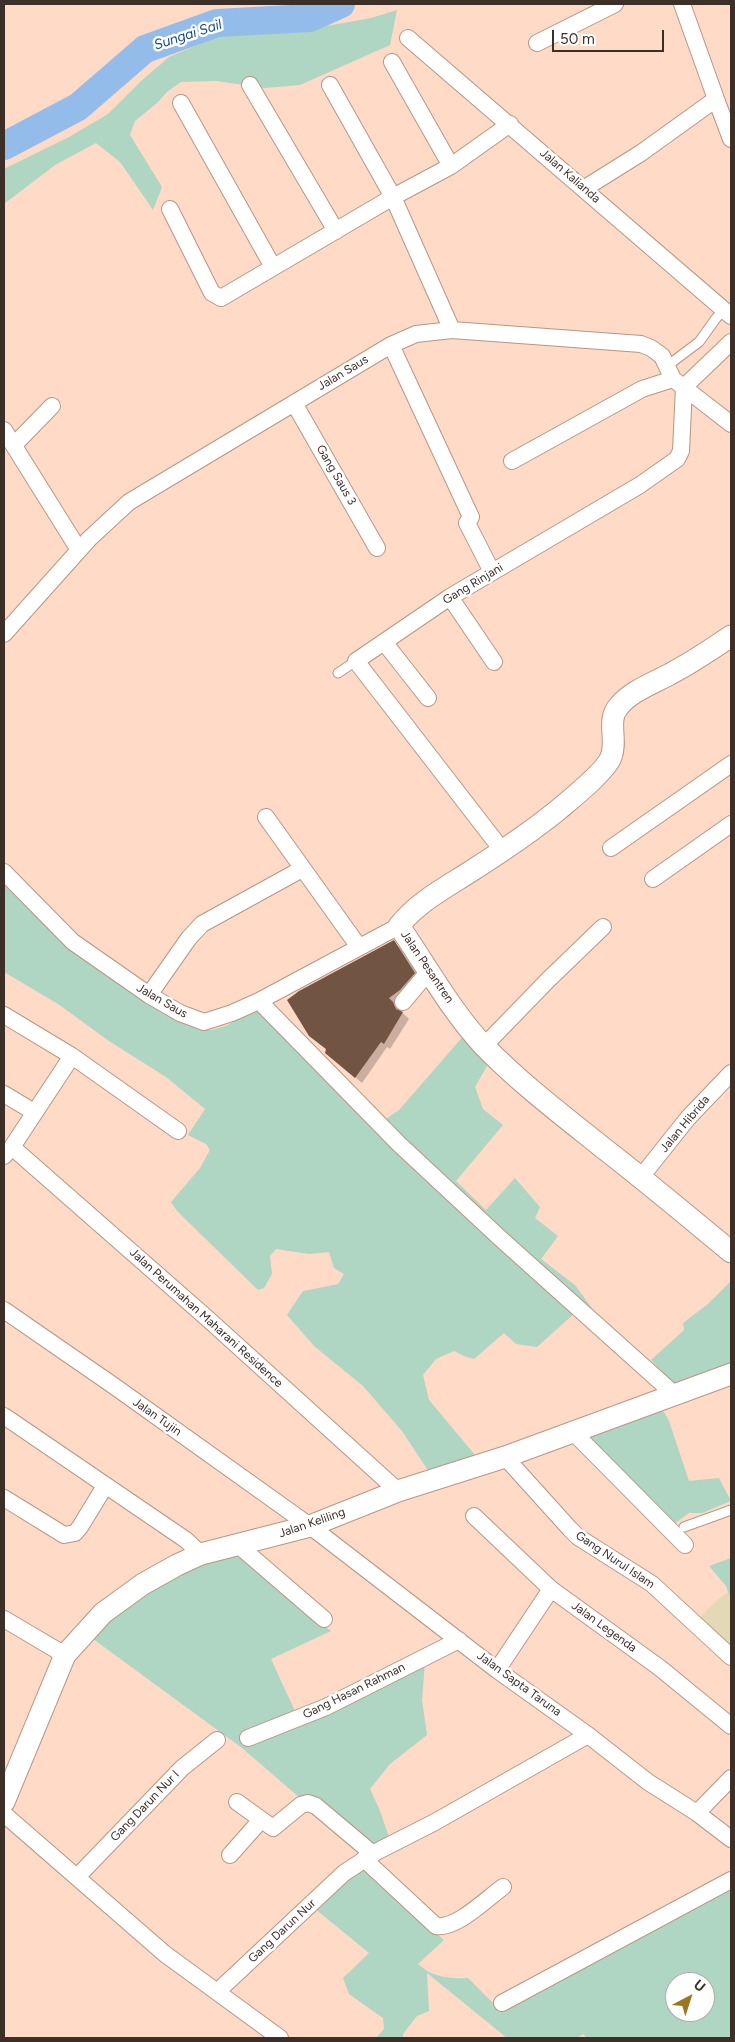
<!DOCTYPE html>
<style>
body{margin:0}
#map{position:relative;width:735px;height:2042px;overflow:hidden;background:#fedac7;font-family:Figtree,sans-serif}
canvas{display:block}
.frame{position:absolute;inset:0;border:5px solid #3c2f27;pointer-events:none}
.north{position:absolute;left:665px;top:1972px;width:50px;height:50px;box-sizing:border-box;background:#fff;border:1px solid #b1aca9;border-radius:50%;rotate:40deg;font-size:14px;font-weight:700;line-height:20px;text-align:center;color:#3c2f27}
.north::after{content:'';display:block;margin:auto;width:18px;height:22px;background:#9b7621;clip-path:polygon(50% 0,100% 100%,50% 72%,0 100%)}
.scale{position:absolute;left:552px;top:30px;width:112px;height:22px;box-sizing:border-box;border:2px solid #3c2f27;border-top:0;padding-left:6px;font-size:15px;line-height:18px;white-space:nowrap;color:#3c2f27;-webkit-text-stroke:4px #fff;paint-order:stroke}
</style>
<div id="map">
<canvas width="735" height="2042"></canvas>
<div class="frame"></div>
<div class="north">U</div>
<div class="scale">50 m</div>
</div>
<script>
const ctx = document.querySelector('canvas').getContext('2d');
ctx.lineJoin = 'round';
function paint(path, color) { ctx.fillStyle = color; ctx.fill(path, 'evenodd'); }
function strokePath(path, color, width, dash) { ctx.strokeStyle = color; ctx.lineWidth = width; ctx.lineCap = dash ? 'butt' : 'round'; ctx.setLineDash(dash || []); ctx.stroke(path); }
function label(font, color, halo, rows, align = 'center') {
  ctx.font = font + ' Figtree,sans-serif'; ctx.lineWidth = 5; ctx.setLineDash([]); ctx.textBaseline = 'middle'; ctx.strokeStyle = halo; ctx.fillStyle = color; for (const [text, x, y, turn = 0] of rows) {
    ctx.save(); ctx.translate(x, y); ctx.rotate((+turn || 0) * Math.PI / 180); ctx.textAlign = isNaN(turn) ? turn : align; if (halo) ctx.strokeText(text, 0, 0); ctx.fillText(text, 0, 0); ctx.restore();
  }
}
const green = new Path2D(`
 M 397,10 L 390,45 L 300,85 L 265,88 L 216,81 L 181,82 L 168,91 L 157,103 L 135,121 L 130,135 L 162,187 L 153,210 L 120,162 L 96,143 L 55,165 L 4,204 L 4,169 L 69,137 L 108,114 L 141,81 L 169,57 L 219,36 L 252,30 L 315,28 L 371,18 Z
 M 4,885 L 68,944 L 171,1016 L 191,1026 L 212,1030 L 228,1025 L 259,1006 L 376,1126 L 399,1110 L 466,1033 L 491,1059 L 475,1087 L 483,1109 L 503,1125 L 456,1181 L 486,1210 L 515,1178 L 540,1207 L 535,1218 L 558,1236 L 541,1259 L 575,1285 L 600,1319 L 576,1312 L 537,1347 L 516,1344 L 504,1333 L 474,1359 L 464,1356 L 454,1351 L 436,1359 L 423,1375 L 429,1400 L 475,1455 L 465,1465 L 429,1472 L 402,1431 L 363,1386 L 314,1346 L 287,1315 L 303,1291 L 338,1284 L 344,1274 L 334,1268 L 329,1252 L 309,1254 L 276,1249 L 270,1256 L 272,1274 L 264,1288 L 258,1290 L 177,1211 L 171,1202 L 200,1168 L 210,1150 L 206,1144 L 188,1135 L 205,1109 L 166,1077 L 109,1041 L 58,1004 L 4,972 Z
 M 731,1281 L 731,1372 L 678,1388 L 651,1360 L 684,1330 L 683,1323 L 708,1304 Z
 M 655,1407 L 664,1412 L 669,1421 L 689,1481 L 719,1478 L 731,1501 L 702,1513 L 689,1513 L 674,1524 L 579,1433 Z
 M 236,1550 L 331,1631 L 271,1659 L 300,1722 L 425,1662 L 422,1700 L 427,1735 L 390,1764 L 370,1789 L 380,1811 L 389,1837 L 374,1848 L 300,1798 L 242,1748 L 89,1636 L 154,1584 Z
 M 731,1558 L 731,1601 L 726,1586 L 709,1566 Z
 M 360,1866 L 444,1940 L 418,1964 C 432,1977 449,1979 468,1978 L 496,2006 L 731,1888 L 731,2038 L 587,2038 L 583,2034 L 577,2038 L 507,2038 L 427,1973 L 429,2011 L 417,2016 L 403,2034 L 403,2038 L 376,2038 L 384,2029 L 383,2018 L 349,1994 L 343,1978 L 369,1953 L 314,1908 ZM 675,1982 L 705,1982 L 705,2012 L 675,2012 Z`);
const sand = new Path2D(`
 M 728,1592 L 731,1601 L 731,1649 L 698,1619 L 715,1602 Z`);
const shadow = new Path2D(`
 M 393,942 L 400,948 L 420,979 L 406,996 L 394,1005 L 409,1019 L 390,1049 L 387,1047 L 362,1083 L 333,1059 L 327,1050 L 317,1042 Z`);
const river = new Path2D(`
 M 4,146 L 78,107 L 145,49 L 217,23 L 310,18 L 341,4`);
const building = new Path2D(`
 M 394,940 L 415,973 L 400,990 L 389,998 L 393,1002 L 396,1009 L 403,1012 L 384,1044 L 381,1042 L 355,1078 L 325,1053 L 326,1049 L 309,1036 L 287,1000 L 299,991 Z`);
const service = new Path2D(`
 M 667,366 L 699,342 L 717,317 L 725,311
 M 338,673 L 356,661
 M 684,1527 L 731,1510`);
const minor = new Path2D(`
 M 408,38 L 731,316
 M 537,43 L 615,4
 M 392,62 L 451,166
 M 250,85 L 336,231
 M 330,85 L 393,197 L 452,330
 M 716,99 L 731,139
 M 181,103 L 273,267
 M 585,188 L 641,153 L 716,99 L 682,4
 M 170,209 L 212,293 L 221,298 L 393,197 L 451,166 L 510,124
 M 391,345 L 471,517 L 467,523 L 492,572
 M 294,403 L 377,548
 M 4,430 L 79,550
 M 14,445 L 52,406
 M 512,461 L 642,389 L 673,379
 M 450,597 L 494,662
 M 4,634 L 89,539 L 129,502 L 391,345 L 416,334 L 452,330 L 641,344 L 651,348 L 662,356 L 673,379 L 731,424
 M 384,642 L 428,698
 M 266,817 L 359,947
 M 611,848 L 731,764
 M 502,850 L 356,661 L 450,597 L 640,485 L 677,459 L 681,451 L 684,387 L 731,342
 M 4,872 L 73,942 L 149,995 L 180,1013 L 204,1022 L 232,1013 L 259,1001 L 399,926
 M 653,879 L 731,824
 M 149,995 L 189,938 L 202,924 L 302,869
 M 259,1001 L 399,1144 L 501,1239 L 674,1394
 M 403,1002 L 430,970
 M 4,1015 L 72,1056 L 178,1131
 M 484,1046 L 548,980 L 603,927
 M 4,1094 L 34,1112
 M 12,1147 L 208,1319 L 398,1491
 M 4,1156 L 12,1147 L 72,1056
 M 641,1177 L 688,1118 L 731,1073
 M 4,1310 L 114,1386 L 310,1526 L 497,1670 L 588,1735 L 648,1782 L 697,1813 L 731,1839
 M 4,1416 L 186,1540 L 201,1554
 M 573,1432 L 685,1545
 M 505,1457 L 570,1529 L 578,1537 L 652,1584 L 731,1657
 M 4,1498 L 64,1535 L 75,1533 L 80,1527 L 105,1486
 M 474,1516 L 551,1589 L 660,1668 L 731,1726
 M 238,1545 L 324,1619
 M 4,1619 L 65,1655
 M 497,1670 L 551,1589
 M 248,1738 L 326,1707 L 459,1640
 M 237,1802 L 273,1828 L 301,1805 L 308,1803 L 316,1806 L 373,1854
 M 697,1813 L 731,1778
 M 4,1814 L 165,1954 L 280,2038
 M 230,1855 L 261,1820
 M 364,1859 L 436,1926 C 457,1929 486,1899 503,1887
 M 77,1877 L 182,1768 L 217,1740
 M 218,1991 L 344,1873 L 376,1852 L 435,1822 L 588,1735
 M 502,2003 L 731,1880`);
const tertiary = new Path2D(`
 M 731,636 C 712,649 691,663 670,674 C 654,683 631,691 619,706 C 606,720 618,740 611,757 C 606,771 571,799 558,810 C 530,833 495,856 465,875 C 441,890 416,904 399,926 C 426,965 451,1011 484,1046 C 520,1083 562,1115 602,1147 C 646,1181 689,1217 731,1252
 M 4,1802 L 65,1655 L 103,1613 L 143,1584 L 177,1565 L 201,1554 L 310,1526 L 398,1491 L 505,1457 L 731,1374`);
const streetNames = [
 ["Jalan Kalianda",570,176,41],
 ["Jalan Saus",343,373,-31],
 ["Gang Saus 3",336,475,60],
 ["Gang Rinjani",473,584,-31],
 ["Jalan Pesantren",427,967,56],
 ["Jalan Saus",162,1001,30],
 ["Jalan Hibrida",685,1124,-50],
 ["Jalan Perumahan Maharani Residence",206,1318,42],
 ["Jalan Tujin",157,1417,35],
 ["Jalan Keliling",312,1523,-19],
 ["Gang Nurul Islam",615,1560,34],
 ["Jalan Legenda",604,1627,36],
 ["Jalan Sapta Taruna",519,1684,36],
 ["Gang Hasan Rahman",354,1691,-26],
 ["Gang Darun Nur I",145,1806,-46],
 ["Gang Darun Nur",282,1931,-43]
];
const waterNames = [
 ["Sungai Sail",188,35,-18]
];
paint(green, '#aed6c2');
paint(sand, '#e3d9b4');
paint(shadow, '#0003');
strokePath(river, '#93bceb', 28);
paint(building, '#715441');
strokePath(service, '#b89684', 11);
strokePath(minor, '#b89684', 18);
strokePath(tertiary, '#b89684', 23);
strokePath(service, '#fff', 9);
strokePath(minor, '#fff', 16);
strokePath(tertiary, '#fff', 21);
label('12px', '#3c2f27', '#fff', streetNames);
label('italic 14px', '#134c85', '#fff', waterNames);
</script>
